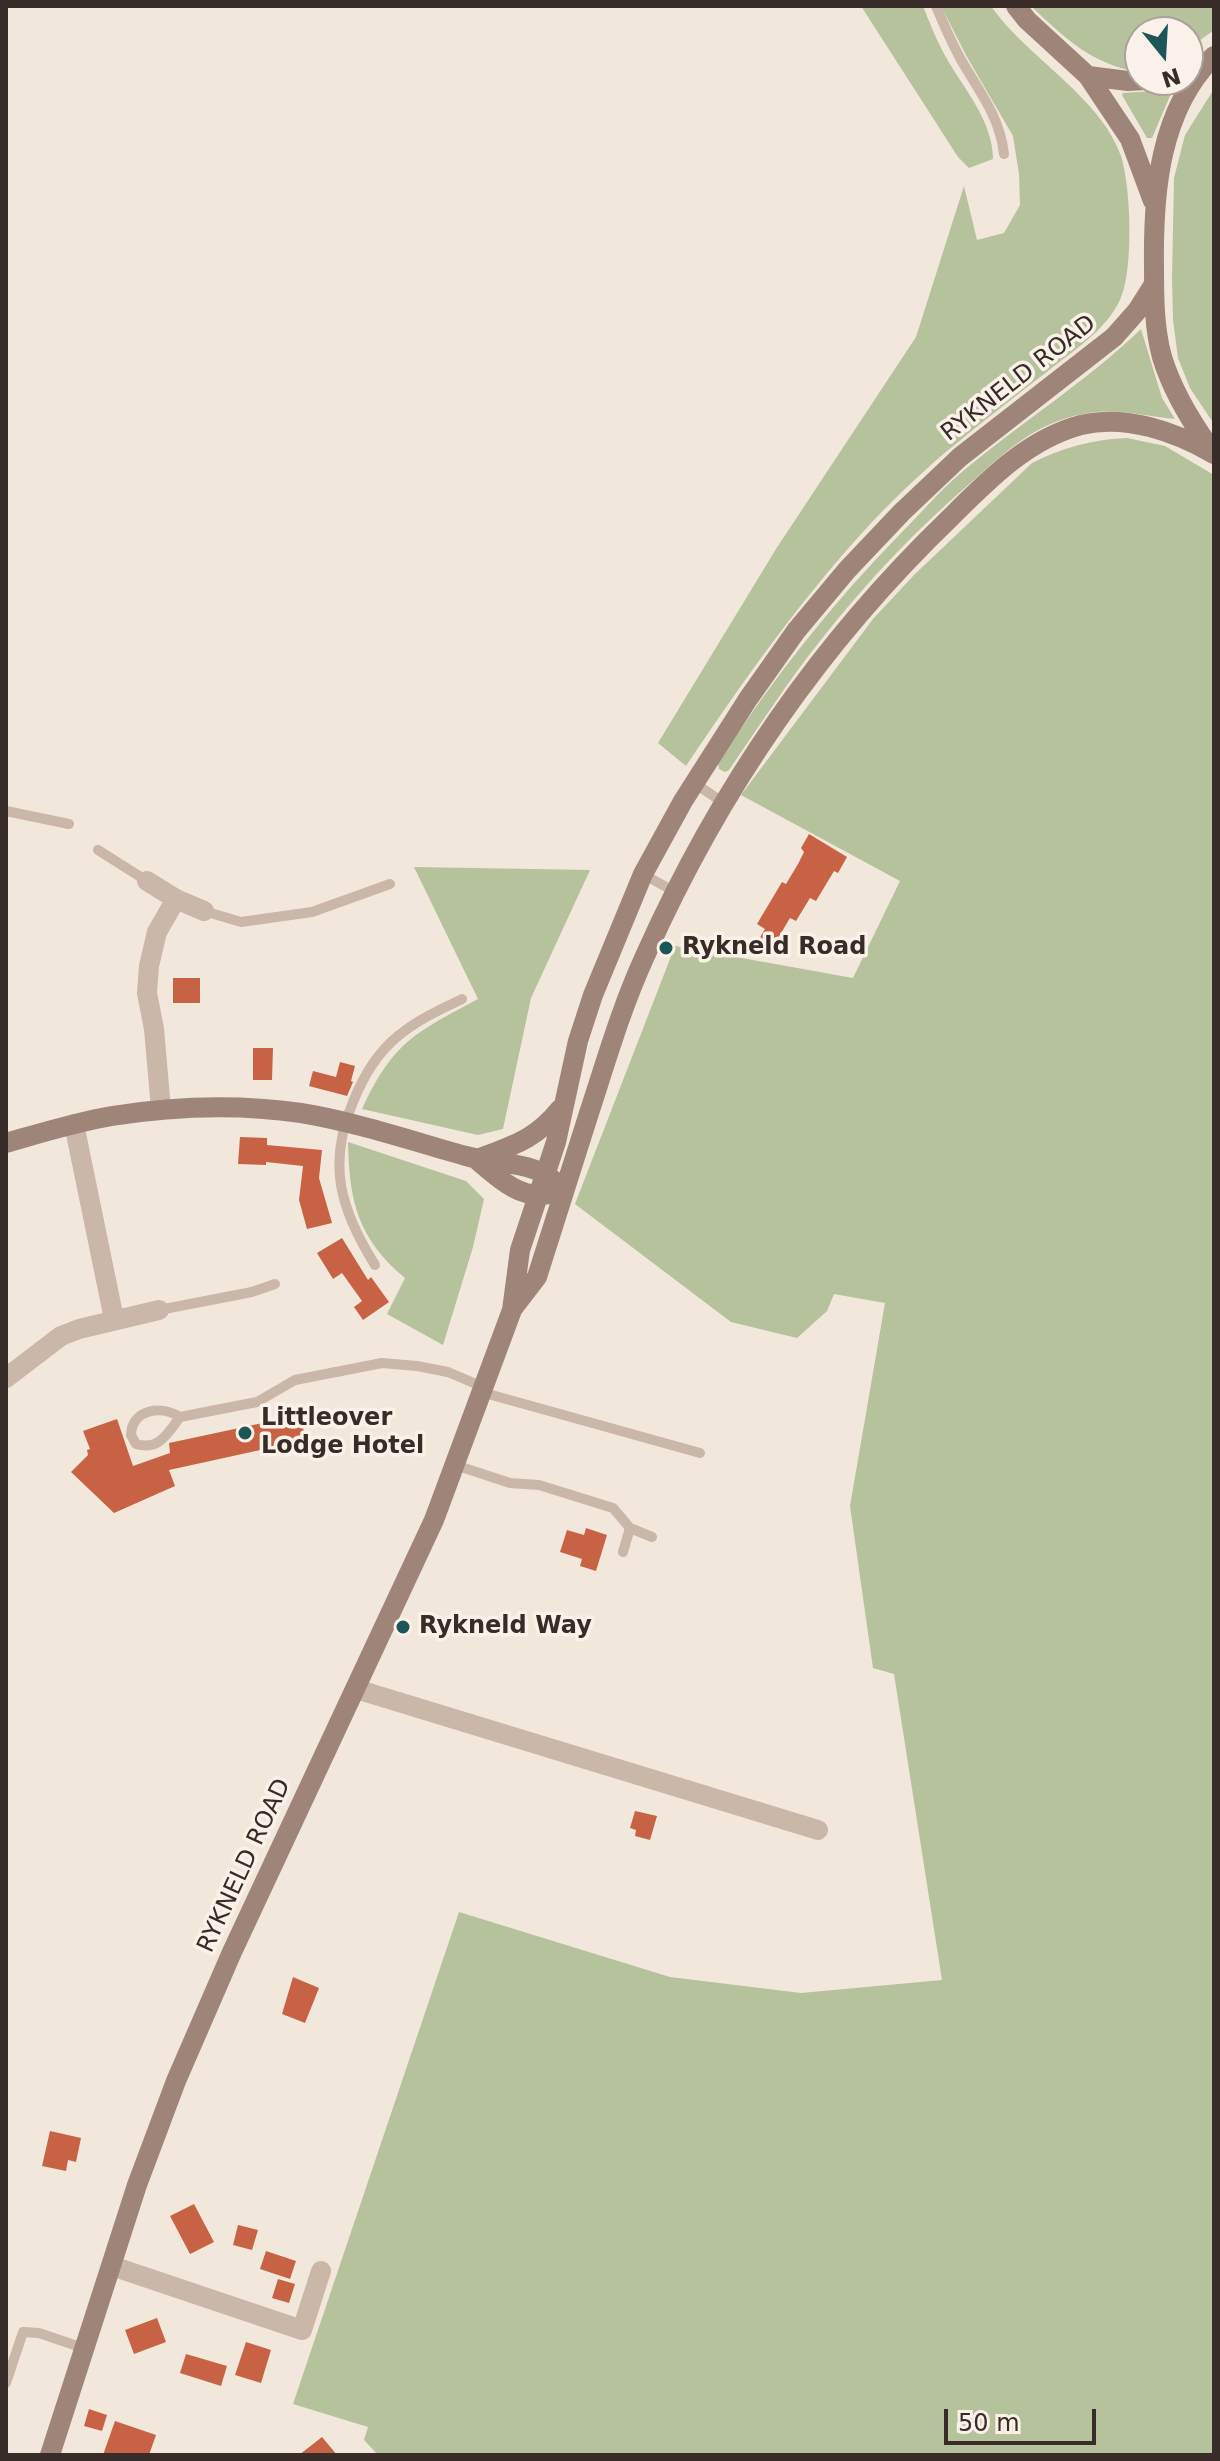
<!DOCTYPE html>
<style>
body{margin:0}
#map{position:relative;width:1220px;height:2461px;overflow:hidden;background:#f2e7db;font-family:"DejaVu Sans",sans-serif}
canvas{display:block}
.frame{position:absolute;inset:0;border:8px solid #372c28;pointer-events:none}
.north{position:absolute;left:1124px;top:16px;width:80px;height:80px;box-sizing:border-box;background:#faf1e8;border:2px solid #aca29b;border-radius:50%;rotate:162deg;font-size:22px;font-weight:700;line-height:32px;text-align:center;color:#372c28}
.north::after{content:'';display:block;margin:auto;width:28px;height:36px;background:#1d5659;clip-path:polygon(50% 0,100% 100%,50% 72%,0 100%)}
.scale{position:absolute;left:944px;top:2409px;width:152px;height:36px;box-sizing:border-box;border:4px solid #372c28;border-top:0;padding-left:10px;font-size:24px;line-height:28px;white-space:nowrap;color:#372c28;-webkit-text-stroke:6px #faf1e8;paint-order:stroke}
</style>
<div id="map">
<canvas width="1220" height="2461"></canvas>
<div class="frame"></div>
<div class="north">N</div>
<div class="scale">50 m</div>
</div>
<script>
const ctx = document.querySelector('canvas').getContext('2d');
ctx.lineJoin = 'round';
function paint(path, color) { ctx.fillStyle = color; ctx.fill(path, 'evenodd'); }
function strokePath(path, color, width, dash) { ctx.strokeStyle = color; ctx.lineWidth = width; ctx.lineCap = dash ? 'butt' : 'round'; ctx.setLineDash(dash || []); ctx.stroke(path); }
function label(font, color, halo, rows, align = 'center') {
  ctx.font = font + ' "DejaVu Sans",sans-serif'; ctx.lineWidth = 7; ctx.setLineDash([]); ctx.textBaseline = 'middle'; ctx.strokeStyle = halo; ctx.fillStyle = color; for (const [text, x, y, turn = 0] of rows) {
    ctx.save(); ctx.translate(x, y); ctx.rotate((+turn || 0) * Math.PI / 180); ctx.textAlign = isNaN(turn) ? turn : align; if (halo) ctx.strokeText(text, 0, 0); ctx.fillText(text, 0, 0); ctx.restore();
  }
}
const green = new Path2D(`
 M 861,6 L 923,6 C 929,21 935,37 943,52 C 961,86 993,119 993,159 L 969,168 L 958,157 Z
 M 941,6 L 991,6 C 1027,58 1100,96 1121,156 C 1131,187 1134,271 1120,300 C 1106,330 1073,351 1048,371 C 1017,395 987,418 957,443 C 928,466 899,494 873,521 C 803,596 743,681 686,766 L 658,743 L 776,549 L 916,337 L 964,186 L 977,240 L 1004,233 L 1020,205 L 1019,174 L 1013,136 L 967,57 Z
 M 1031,6 L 1214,6 L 1214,30 L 1188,49 L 1188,32 L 1140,32 L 1140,72 C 1094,66 1063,37 1031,6 Z
 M 1172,86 L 1173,89 L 1152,138 L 1147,138 L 1122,95 L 1123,93 L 1153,91 Z
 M 1214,89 L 1214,424 L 1190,388 L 1178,358 L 1173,320 L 1172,278 L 1174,178 L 1185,135 Z
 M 1141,329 L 1162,398 L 1175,419 C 1134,415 1109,405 1067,418 C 1030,429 1004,453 976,478 C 921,525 869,579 824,636 C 790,678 760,725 729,770 L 725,772 L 719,769 L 718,763 C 772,679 834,601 904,530 C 921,513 937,494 955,478 C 1015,426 1084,384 1141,329 Z
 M 1127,438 L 1165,446 L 1214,475 L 1214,2455 L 378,2455 L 364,2440 L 368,2427 L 293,2404 L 459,1912 L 670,1977 L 801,1993 L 942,1980 L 894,1674 L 873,1668 L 850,1506 L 885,1303 L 834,1294 L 827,1311 L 797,1338 L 731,1322 L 575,1204 L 675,946 L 853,978 L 900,881 L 741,795 L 873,619 L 914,575 L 1032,463 C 1061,448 1094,439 1127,438 Z
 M 414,867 L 590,870 L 531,998 L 503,1129 L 478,1135 L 362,1109 C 393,1042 416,1032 478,999 Z
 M 348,1142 L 466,1181 L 484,1199 L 473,1247 L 443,1345 L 387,1314 L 405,1278 C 358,1239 349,1201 348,1142 Z`);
const building = new Path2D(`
 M 809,834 L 847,857 L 838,873 L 834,871 L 816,901 L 810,898 L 796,921 L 790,918 L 771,950 L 758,941 L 765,929 L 757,924 L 782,882 L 786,884 L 798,864 L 804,852 L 801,848 Z
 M 173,978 L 200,978 L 200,1003 L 173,1003 Z
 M 253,1048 L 273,1048 L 272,1080 L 253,1080 Z
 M 340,1062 L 355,1066 L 351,1081 L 353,1082 L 347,1096 L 309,1086 L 313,1071 L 336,1077 Z
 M 240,1137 L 267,1138 L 267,1145 L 322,1150 L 319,1178 L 332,1223 L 307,1229 L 299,1200 L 303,1166 L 266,1162 L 266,1165 L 238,1164 Z
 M 342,1238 L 368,1280 L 371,1277 L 389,1302 L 363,1320 L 354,1307 L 362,1301 L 342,1273 L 333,1279 L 317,1253 Z
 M 300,1415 L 306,1440 L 169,1470 L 175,1486 L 114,1513 L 71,1472 L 88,1455 L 87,1450 L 90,1449 L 83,1431 L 117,1419 L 133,1466 L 170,1453 L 169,1443 Z
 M 586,1528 L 607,1535 L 596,1571 L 580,1566 L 582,1559 L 560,1552 L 567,1530 L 584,1535 Z
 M 635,1811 L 657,1816 L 650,1840 L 635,1836 L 636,1830 L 630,1828 Z
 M 293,1977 L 319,1988 L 305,2023 L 282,2014 Z
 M 50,2131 L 81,2138 L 76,2162 L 68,2160 L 66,2171 L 42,2166 Z
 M 194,2204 L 214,2242 L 190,2254 L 170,2216 Z
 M 238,2225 L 258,2230 L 252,2250 L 233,2245 Z
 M 266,2251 L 296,2261 L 290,2279 L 260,2269 Z
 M 278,2279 L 295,2284 L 289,2303 L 272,2298 Z
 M 157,2318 L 166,2342 L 134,2354 L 125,2330 Z
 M 246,2342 L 271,2350 L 261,2383 L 235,2375 Z
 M 186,2354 L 227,2366 L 221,2386 L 180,2373 Z
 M 89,2409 L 107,2415 L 102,2431 L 84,2426 Z
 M 115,2421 L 156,2435 L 149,2455 L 103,2455 Z
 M 322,2437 L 337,2455 L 299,2455 Z`);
const lane = new Path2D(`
 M 936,6 C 943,23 951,41 960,58 C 978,90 1000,116 1004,154
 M 694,783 L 724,803
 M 6,811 L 69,824
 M 98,850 L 147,881
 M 643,874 L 675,892
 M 204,911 L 241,922 L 312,912 L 390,884
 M 375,1265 C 340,1209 327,1164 353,1102 C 363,1077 377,1053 398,1036 C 417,1020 439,1010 462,999
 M 159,1310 L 252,1292 L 275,1284
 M 481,1392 L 700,1453
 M 180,1417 C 161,1405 132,1409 131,1435 L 136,1444 C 159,1451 168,1433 180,1417 L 257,1402 L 295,1380 L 382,1363 L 417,1366 L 448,1372 L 483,1387
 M 455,1465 L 510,1483 L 539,1485 L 613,1508 L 630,1528
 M 623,1552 L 630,1528 L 652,1537
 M 6,2383 L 23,2332 L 39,2333 L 86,2349`);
const street = new Path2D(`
 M 147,881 L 176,899 L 204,911
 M 161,1109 L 154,1029 L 147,993 L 149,966 L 157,932 L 176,899
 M 74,1124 L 114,1319
 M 6,1378 L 61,1336 L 79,1329 L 159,1310
 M 356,1689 L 818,1830
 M 112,2266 L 302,2330 L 321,2271`);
const secondary = new Path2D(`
 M 1016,6 L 1027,20 L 1088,76 L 1130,139 L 1153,201
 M 1088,76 L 1128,81 L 1145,80
 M 1210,448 C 1190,420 1172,390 1162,357 C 1154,328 1154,296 1154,266 C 1153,194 1159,110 1214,56
 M 6,1143 C 41,1133 76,1122 112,1116 C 175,1106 238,1104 301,1113 C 356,1122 412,1141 466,1156 C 493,1164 531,1161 553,1180
 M 480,1158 C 514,1145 536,1139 560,1109
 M 477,1160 C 497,1177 520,1200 549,1194
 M 514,1307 L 537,1277 C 555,1221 573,1165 590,1110 C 607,1058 622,1006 645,956 C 718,792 820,643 950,518 C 988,480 1028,439 1081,425 C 1126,414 1176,432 1214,454
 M 50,2455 L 137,2185 L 176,2081 L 232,1952 L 434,1520 L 512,1310 L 520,1250 L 556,1142 L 578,1041 L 593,995 L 643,874 L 683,801 L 748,699 L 796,631 L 847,570 L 902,512 L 960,457 L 1114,337 L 1137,311 L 1154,284`);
const markers = [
 [666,948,8,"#1d5659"],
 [245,1433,8,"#1d5659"],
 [403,1627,8,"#1d5659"]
];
const streetNames = [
 ["RYKNELD ROAD",1019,379,-38],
 ["RYKNELD ROAD",245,1866,-65]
];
const poiNames = [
 ["Rykneld Road",682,948],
 ["Littleover",261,1419],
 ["Lodge Hotel",261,1447],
 ["Rykneld Way",419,1627]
];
paint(green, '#b5c29b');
paint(building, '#c86244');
strokePath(lane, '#cbb7a7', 10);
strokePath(street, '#cbb7a7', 20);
strokePath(secondary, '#9e8578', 20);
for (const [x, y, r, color] of markers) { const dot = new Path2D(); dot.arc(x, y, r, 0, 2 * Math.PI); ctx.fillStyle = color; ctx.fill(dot); strokePath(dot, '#faf1e8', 3); }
label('24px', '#372c28', '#faf1e8', streetNames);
label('bold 24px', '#372c28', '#faf1e8', poiNames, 'left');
</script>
